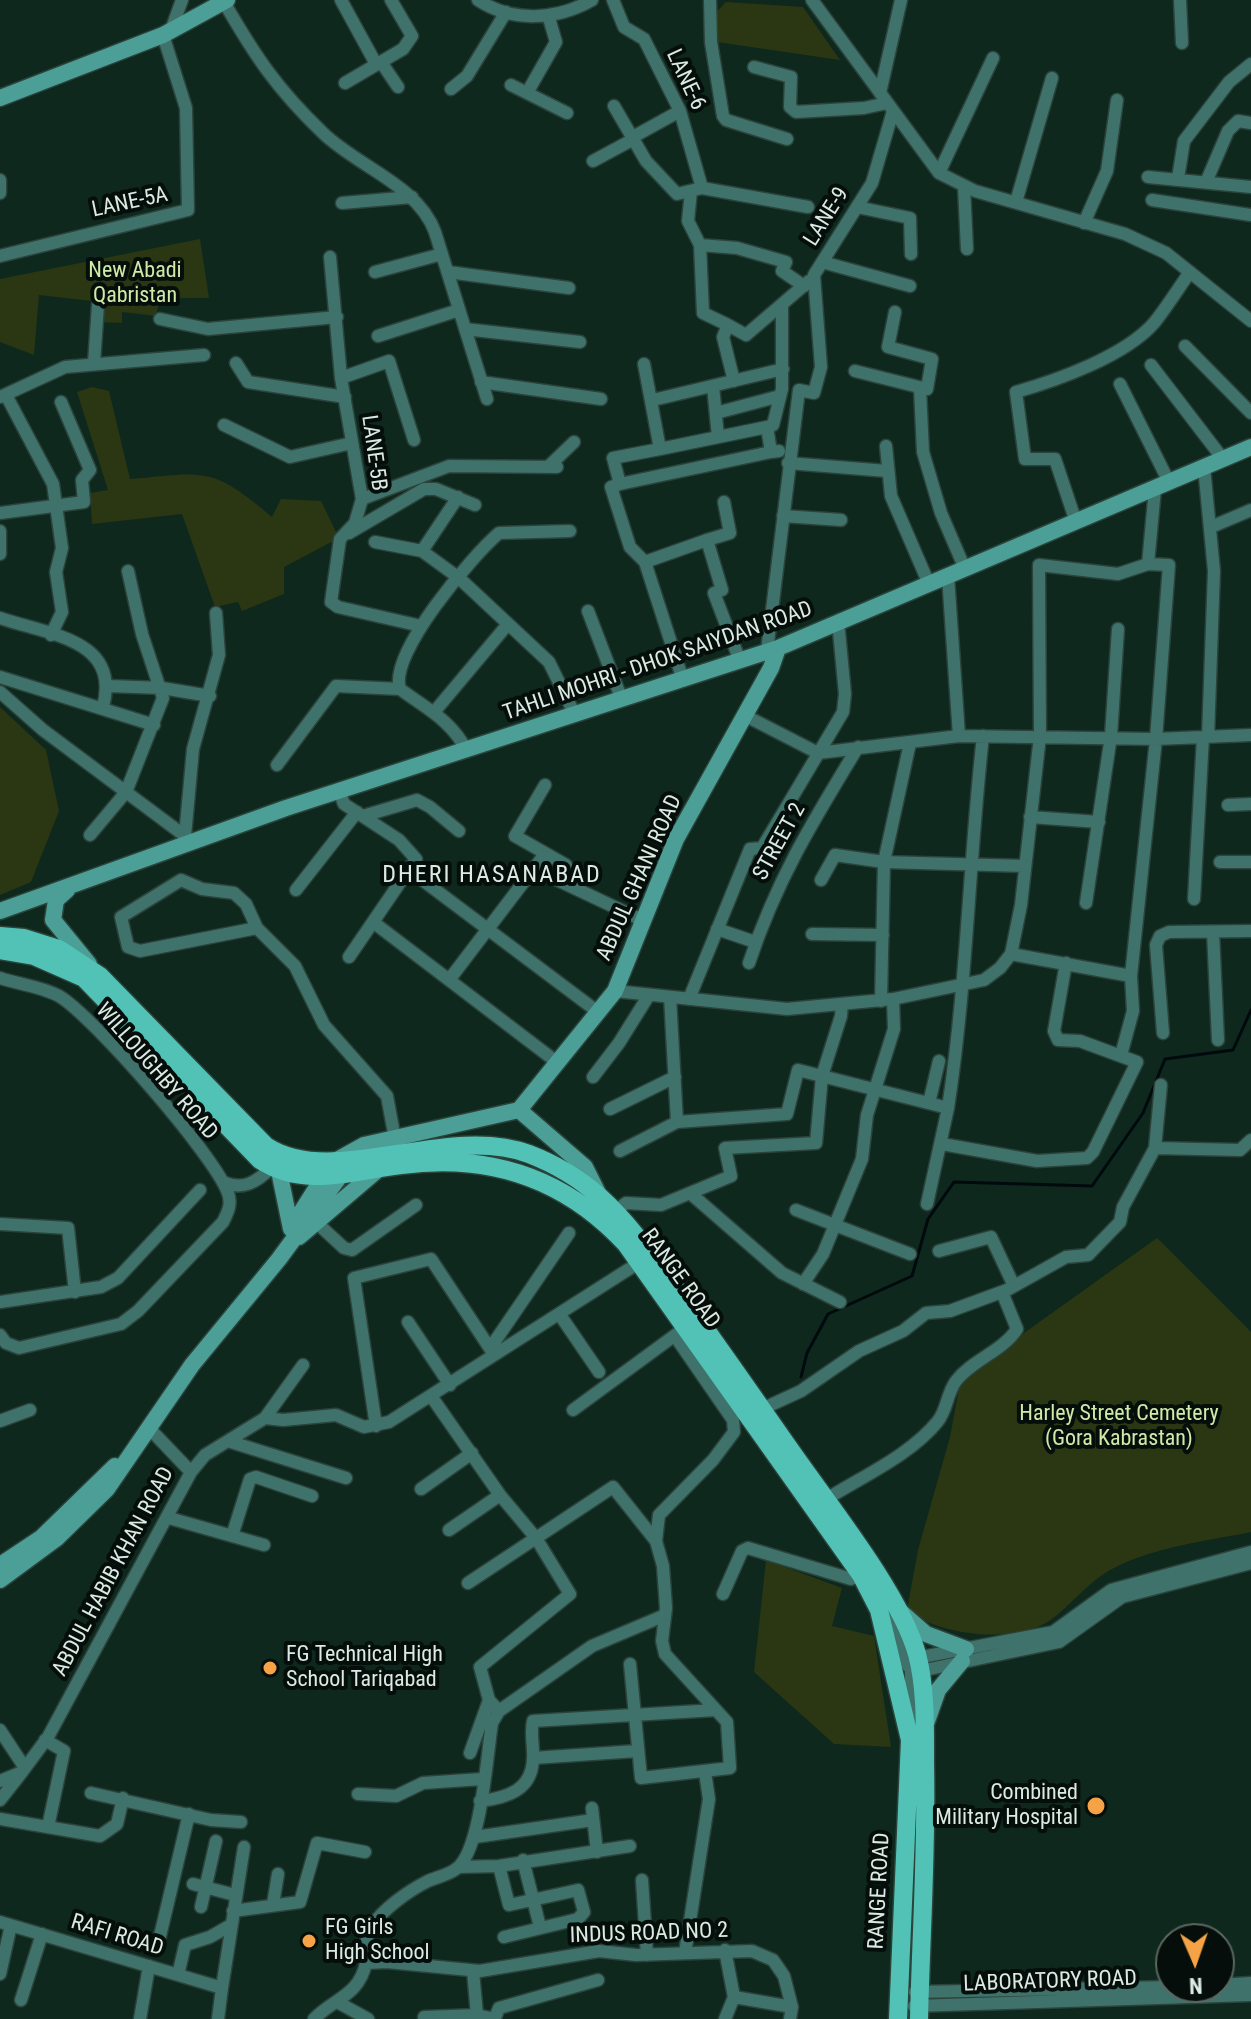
<!DOCTYPE html>
<style>
body{margin:0}
#map{position:relative;width:1251px;height:2019px;overflow:hidden;background:#0e281e;font-family:"Roboto Condensed",sans-serif}
canvas{display:block}
.north{position:absolute;left:1155px;top:1923px;width:80px;height:80px;box-sizing:border-box;background:#050e0a;border:2px solid #5b6661;border-radius:50%;rotate:178deg;font-size:22px;font-weight:700;line-height:32px;text-align:center;color:#dbeae3}
.north::after{content:'';display:block;margin:auto;width:28px;height:36px;background:#f6a246;clip-path:polygon(50% 0,100% 100%,50% 72%,0 100%)}
</style>
<div id="map">
<canvas width="1251" height="2019"></canvas>
<div class="north">N</div>
</div>
<script>
const ctx = document.querySelector('canvas').getContext('2d');
ctx.lineJoin = 'round';
function paint(path, color) { ctx.fillStyle = color; ctx.fill(path, 'evenodd'); }
function strokePath(path, color, width, dash) { ctx.strokeStyle = color; ctx.lineWidth = width; ctx.lineCap = dash ? 'butt' : 'round'; ctx.setLineDash(dash || []); ctx.stroke(path); }
function label(font, color, halo, rows, align = 'center') {
  ctx.font = font + ' "Roboto Condensed",sans-serif'; ctx.lineWidth = 8; ctx.setLineDash([]); ctx.textBaseline = 'middle'; ctx.strokeStyle = halo; ctx.fillStyle = color; for (const [text, x, y, turn = 0] of rows) {
    ctx.save(); ctx.translate(x, y); ctx.rotate((+turn || 0) * Math.PI / 180); ctx.textAlign = isNaN(turn) ? turn : align; if (halo) ctx.strokeText(text, 0, 0); ctx.fillText(text, 0, 0); ctx.restore();
  }
}
const green = new Path2D(`
 M 726,2 L 803,7 L 840,60 L 710,41 L 710,19 Z
 M 200,239 L 209,298 L 160,298 L 156,316 L 122,312 L 122,323 L 100,322 L 101,302 L 39,295 L 34,355 L 0,342 L 0,279 Z
 M 92,387 L 109,391 L 130,479 C 206,472 212,466 272,517 L 281,499 L 321,501 L 339,538 L 284,567 L 284,594 L 242,611 L 238,602 L 215,607 L 182,514 L 92,524 L 90,493 L 108,490 L 77,392 Z
 M 0,707 L 46,750 L 59,811 L 31,882 L 0,895 Z
 M 1157,1238 L 1251,1332 L 1251,1532 C 1207,1541 1154,1547 1114,1568 C 1090,1580 1073,1603 1052,1619 C 1017,1645 939,1636 907,1610 L 918,1550 L 950,1437 L 960,1383 L 975,1368 Z
 M 766,1560 L 842,1588 L 832,1626 L 874,1636 L 891,1747 L 834,1744 L 754,1672 Z`);
const stream = new Path2D(`
 M 801,1377 L 807,1353 L 828,1314 L 912,1276 L 928,1219 L 954,1182 L 1092,1186 L 1143,1113 L 1165,1059 L 1233,1050 L 1251,1010`);
const street = new Path2D(`
 M 341,0 L 376,64
 M 478,0 C 513,23 557,20 592,0
 M 613,0 L 624,27 L 644,39 L 680,111 L 702,188
 M 710,0 L 711,42 L 723,116 L 726,120 L 787,139
 M 812,0 L 939,173 L 975,191 L 1125,234 L 1166,253 L 1251,321
 M 1180,0 L 1182,43
 M 224,2 C 255,56 277,89 323,133 C 358,167 418,185 435,232 L 487,399
 M 171,30 L 182,0
 M 381,62 L 398,87
 M 754,67 L 791,77 L 790,107 L 796,112 L 864,108 L 887,103
 M 345,83 L 403,49 L 412,36 L 391,0
 M 511,85 L 567,113
 M 451,89 L 467,76 L 506,12
 M 527,93 L 556,42 L 549,18
 M 880,93 L 901,0
 M 614,106 L 646,161 L 677,194 L 702,188 L 808,207
 M 631,138 L 680,111
 M 593,161 L 632,140
 M 939,173 L 993,58
 M 1148,177 L 1251,187
 M 1178,178 L 1184,141 L 1229,82 L 1251,64
 M 0,180 L 0,193
 M 1207,180 L 1228,131 L 1238,121 L 1251,123
 M 964,187 L 967,249
 M 691,191 L 688,221 L 700,245 L 703,313 L 728,325 L 723,337 L 734,381
 M 1152,200 L 1251,215
 M 1016,202 L 1052,78
 M 342,203 L 412,197
 M 857,207 L 910,218 L 911,254
 M 1084,223 L 1107,171 L 1117,100
 M 700,245 L 737,248 L 786,262 L 782,271 L 804,286
 M 0,256 L 188,210 L 186,108 L 163,35
 M 330,257 L 341,378 L 362,499 L 355,523 L 340,539 L 331,602 L 338,607 L 421,626
 M 822,262 L 910,286
 M 375,272 L 442,254
 M 448,272 L 569,288
 M 160,319 L 208,329 L 337,317
 M 728,325 L 746,335 L 809,281
 M 465,329 L 580,342
 M 378,336 L 459,310
 M 1185,346 L 1251,413
 M 94,363 L 98,305
 M 236,363 L 248,382 L 345,397
 M 644,364 L 660,449 L 613,458 L 620,484 L 771,452
 M 1151,365 L 1223,459
 M 855,371 L 927,389 L 932,359 L 888,347 L 895,312
 M 341,378 L 389,361 L 414,440
 M 481,382 L 601,399
 M 1120,384 L 1169,482
 M 713,386 L 718,437
 M 920,389 L 923,452 L 941,513 L 965,569
 M 6,395 L 53,484 L 62,548 L 56,572 L 62,612 L 51,635
 M 0,397 L 65,367 L 204,355
 M 653,400 L 783,369
 M 716,413 L 780,396
 M 224,425 L 290,457 L 352,443
 M 886,446 L 891,496 L 929,584
 M 660,449 L 767,427
 M 779,451 L 771,452 L 767,427 L 773,425 L 782,389 L 782,304
 M 788,463 L 887,471
 M 548,467 L 574,442
 M 1204,467 L 1214,571 L 1208,737
 M 620,484 L 611,487 L 630,547 L 645,562 L 683,680
 M 362,499 L 449,466 L 557,467
 M 0,513 L 84,502 L 82,480 L 90,470 L 61,402
 M 783,516 L 841,520
 M 1076,522 L 1055,459 L 1025,459 L 1016,392 C 1058,380 1125,356 1154,323 C 1167,307 1178,289 1190,272
 M 1211,527 L 1251,510
 M 0,531 L 0,554
 M 349,533 L 424,489 L 436,489 L 475,505
 M 707,540 L 730,533 L 724,502
 M 375,542 L 422,551 L 459,578 L 549,662 L 575,715
 M 422,551 L 458,497
 M 645,562 L 707,540 L 722,590 L 714,593 L 740,661
 M 948,576 L 959,736
 M 588,611 L 622,700
 M 0,618 C 49,635 121,639 103,707
 M 767,651 L 799,390 L 814,393 L 821,367 L 814,275 L 872,183 L 893,111
 M 0,677 L 154,725
 M 109,686 L 162,688 L 210,696
 M 0,692 L 43,730 L 193,842
 M 435,711 L 508,624
 M 744,715 L 818,753 L 959,736 L 1156,739 L 1251,735
 M 467,751 C 451,720 427,709 400,689 C 388,654 472,556 499,533 L 570,531
 M 277,765 L 336,686 L 400,689
 M 545,785 L 515,836 L 566,865
 M 339,791 L 344,804 L 399,840 L 416,859 L 349,957
 M 1228,805 L 1251,804
 M 363,816 L 417,800 L 430,807 L 459,831
 M 1030,817 L 1099,822
 M 90,835 L 126,792 L 163,698 L 142,634 L 128,571
 M 185,836 L 193,749 L 219,655 L 216,613
 M 1220,862 L 1251,862
 M 534,869 L 642,920
 M 409,870 L 598,1012
 M 821,880 L 835,855 L 884,862 L 1025,866
 M 296,890 L 357,812
 M 1194,899 L 1203,737
 M 1086,903 L 1111,736 L 1118,629
 M 373,922 L 558,1063
 M 257,928 L 140,951 L 128,947 L 121,917 L 181,880 L 202,889 L 234,893 L 246,904 L 257,928 L 295,966 L 324,1025 L 387,1096 L 395,1139
 M 717,929 L 755,942
 M 1213,932 L 1218,1040
 M 812,934 L 883,935
 M 1011,954 L 1131,976
 M 749,963 C 777,879 813,821 858,747
 M 0,978 C 18,984 43,987 59,996 C 93,1016 215,1156 228,1193 C 232,1204 228,1212 223,1222 L 138,1311 L 121,1324 L 19,1348 L 6,1343 L 0,1335
 M 449,980 L 545,854
 M 615,991 L 787,1009 L 893,999 L 984,980 L 1000,968 L 1011,954 L 1021,905 L 1040,736 L 1039,565 L 1118,574 L 1148,564
 M 670,997 L 677,1122
 M 689,999 L 750,849 L 762,848 L 843,712 L 845,694 L 838,621
 M 881,1001 L 884,862 L 910,743
 M 1163,1033 L 1156,945 L 1160,936 L 1169,932 L 1251,931
 M 1121,1055 L 1133,1011 L 1131,976 L 1156,739 L 1169,565 L 1148,564 L 1155,489
 M 593,1077 L 619,1043 L 649,995
 M 929,1103 L 939,1061
 M 948,1108 C 967,985 969,860 983,736
 M 610,1109 L 675,1077
 M 942,1144 L 1037,1161 L 1087,1158 L 1093,1152 L 1137,1062 L 1080,1041 L 1058,1040 L 1054,1031 L 1066,963
 M 1155,1148 L 1240,1150 L 1251,1140
 M 620,1151 L 677,1122 L 787,1114 L 798,1070 L 948,1108 L 927,1204
 M 223,1182 C 243,1191 257,1182 272,1167
 M 690,1193 L 782,1273 L 840,1302
 M 796,1210 L 910,1254
 M 614,1212 L 626,1203 L 661,1205 L 731,1176 L 725,1148 L 816,1143 L 822,1076 L 841,1016 L 842,1004
 M 0,1224 L 68,1228 L 75,1292
 M 318,1224 L 344,1248 L 352,1250 L 416,1205
 M 939,1251 L 991,1237 L 1014,1286
 M 803,1284 L 823,1254 L 862,1159 L 867,1115 L 894,1029 L 893,999
 M 0,1302 L 101,1287 L 118,1278 L 200,1190
 M 560,1315 L 599,1372
 M 408,1322 L 450,1385
 M 491,1347 L 569,1233
 M 431,1396 L 500,1495 L 536,1538 L 570,1594 L 480,1667 L 489,1700 L 499,1711
 M 762,1409 L 801,1391 L 859,1351 L 903,1331 L 926,1313 L 950,1311 L 1007,1290 L 1066,1257 L 1088,1255 L 1120,1222 L 1123,1207 L 1155,1148 L 1161,1085
 M 573,1410 L 678,1333
 M 265,1418 L 303,1365
 M 0,1421 L 30,1410
 M 376,1426 L 354,1278 L 431,1259 L 493,1353
 M 148,1427 L 191,1472
 M 231,1442 L 346,1478
 M 421,1489 L 472,1453
 M 825,1500 C 861,1477 911,1455 938,1421 C 947,1410 947,1393 956,1381 C 972,1360 1003,1351 1017,1329 L 1002,1292
 M 169,1518 L 264,1545
 M 449,1530 L 500,1495
 M 232,1536 L 250,1479 L 256,1477 L 312,1496
 M 468,1583 L 613,1487 L 656,1541
 M 723,1594 L 742,1551 L 748,1548 L 851,1579 L 861,1575
 M 885,1613 L 908,1666 L 920,1671 L 1059,1642 L 1122,1597 L 1251,1563
 M 630,1664 L 641,1778 L 730,1768 L 727,1722 L 665,1654 L 662,1641 L 666,1608 L 663,1566 L 656,1541 L 659,1515 L 713,1460 L 734,1432 L 733,1420 L 675,1336
 M 911,1729 L 911,1659 L 1053,1632 L 1111,1590 L 1251,1552
 M 0,1730 L 25,1768
 M 45,1740 L 64,1751 L 48,1827
 M 470,1753 L 489,1700
 M 533,1758 L 637,1751
 M 0,1781 L 22,1772 L 48,1737 L 191,1472 L 205,1455 L 265,1418 L 283,1420 L 336,1415 L 364,1427 L 389,1422 L 640,1262
 M 91,1793 L 211,1820 L 241,1822
 M 358,1794 L 396,1796 L 423,1783 L 482,1779
 M 0,1800 L 22,1772
 M 480,1801 C 507,1798 532,1790 533,1759 C 534,1746 530,1734 533,1721 L 716,1710
 M 592,1808 L 597,1852
 M 0,1819 L 100,1836 L 117,1824 L 123,1798
 M 475,1837 L 593,1820
 M 523,1860 L 540,1927
 M 499,1866 L 509,1905 L 578,1890 L 584,1912 L 578,1919 L 504,1937
 M 459,1867 L 499,1866 L 630,1846
 M 642,1880 L 647,1955
 M 193,1884 L 235,1895
 M 273,1904 L 278,1874
 M 201,1907 L 216,1841
 M 233,1911 L 300,1902 L 317,1843 L 365,1852
 M 0,1922 L 222,1988 L 218,2019
 M 160,1936 L 189,1814
 M 685,1953 L 709,1799 L 705,1772
 M 366,1963 L 387,1962 L 480,1971 L 599,1951 L 636,1955 L 752,1951 L 773,1960 L 784,1976 L 792,2007 L 790,2019
 M 473,1971 L 477,2015 L 495,2019
 M 0,1974 L 11,1925
 M 178,1975 L 185,1945 L 210,1937 L 231,1925
 M 1219,1985 L 1251,1983
 M 222,1988 L 244,1847
 M 915,1992 L 1171,1987
 M 734,1997 L 792,2007
 M 21,2000 L 42,1934
 M 339,2003 L 368,2019
 M 914,2006 L 1251,1995
 M 424,2017 L 477,2015
 M 495,2018 L 499,2008 L 598,1980
 M 140,2019 L 149,1966
 M 314,2019 C 333,1999 359,1996 366,1963 C 369,1950 363,1938 371,1927 C 383,1909 408,1891 428,1881 C 437,1877 448,1875 456,1869 C 481,1852 487,1754 492,1723 L 499,1711 L 592,1646 L 663,1616
 M 725,2019 L 734,1997 L 725,1950`);
const secondary = new Path2D(`
 M 0,98 L 163,35 L 227,0
 M 67,890 L 56,900 L 53,920 L 89,964
 M 0,911 L 286,808 L 778,648 L 1251,447
 M 519,1110 L 615,991 L 676,839 L 771,668 L 778,648
 M 519,1110 L 585,1167 L 599,1195
 M 337,1160 L 364,1145 L 519,1110
 M 279,1171 L 291,1229
 M 291,1228 L 329,1168
 M 299,1237 L 380,1168
 M 0,1565 L 41,1538 L 115,1466
 M 0,1580 L 57,1538 L 107,1489 L 192,1365 L 279,1259 L 346,1168
 M 901,1612 L 926,1634 L 966,1649
 M 927,1721 L 938,1690 L 962,1661`);
const primary = new Path2D(`
 M 0,936 L 24,938 L 59,949 L 100,976 L 266,1146 C 333,1190 446,1123 529,1154 C 555,1164 580,1179 600,1197 C 630,1224 654,1259 678,1291 C 716,1343 752,1395 789,1448 C 827,1503 900,1593 917,1654 C 926,1688 925,1728 925,1763 C 927,1848 921,1934 919,2019
 M 0,950 L 34,956 L 84,978 L 260,1160 C 304,1189 352,1171 401,1165 C 490,1153 565,1178 626,1244 L 861,1575 L 879,1610 L 910,1740 L 898,2019`);
const markers = [
 [270,1668,8,"#f6a246"],
 [1096,1806,10,"#f6a246"],
 [309,1941,8,"#f6a246"]
];
const streetNames = [
 ["LANE-6",685,80,65],
 ["LANE-5A",130,203,-12],
 ["LANE-9",827,217,-58],
 ["LANE-5B",373,453,82],
 ["TAHLI MOHRI - DHOK SAIYDAN ROAD",658,662,-19],
 ["STREET 2",780,842,-61],
 ["ABDUL GHANI ROAD",640,878,-66],
 ["WILLOUGHBY ROAD",156,1072,49],
 ["RANGE ROAD",680,1279,54],
 ["ABDUL HABIB KHAN ROAD",114,1572,-62],
 ["RANGE ROAD",880,1891,-87],
 ["INDUS ROAD NO 2",649,1934,-2],
 ["RAFI ROAD",117,1936,17],
 ["LABORATORY ROAD",1050,1982,-2]
];
const parkNames = [
 ["New Abadi",135,271],
 ["Qabristan",135,296],
 ["Harley Street Cemetery",1119,1414],
 ["(Gora Kabrastan)",1119,1439]
];
const poiNames = [
 ["FG Technical High",286,1655],
 ["School Tariqabad",286,1680],
 ["Combined",1078,1793,"right"],
 ["Military Hospital",1078,1818,"right"],
 ["FG Girls",325,1928],
 ["High School",325,1953]
];
const neighbourhoodNames = [
 ["DHERI HASANABAD",492,876]
];
paint(green, '#2a3712');
strokePath(stream, '#000a0d', 3);
strokePath(street, '#2b433a', 15);
strokePath(secondary, '#2b433a', 19);
strokePath(primary, '#2b433a', 21);
strokePath(street, '#40726c', 12);
strokePath(secondary, '#4b9f96', 16);
strokePath(primary, '#52c2b7', 18);
for (const [x, y, r, color] of markers) { const dot = new Path2D(); dot.arc(x, y, r, 0, 2 * Math.PI); ctx.fillStyle = color; ctx.fill(dot); strokePath(dot, '#050e0a', 3); }
label('22px', '#dbeae3', '#050e0a', streetNames);
label('22px', '#d0eaa8', '#050e0a', parkNames);
label('22px', '#dbeae3', '#050e0a', poiNames, 'left');
ctx.letterSpacing = '2px';
label('24px', '#dbeae3', '#050e0a', neighbourhoodNames);
ctx.letterSpacing = '0px';
</script>
